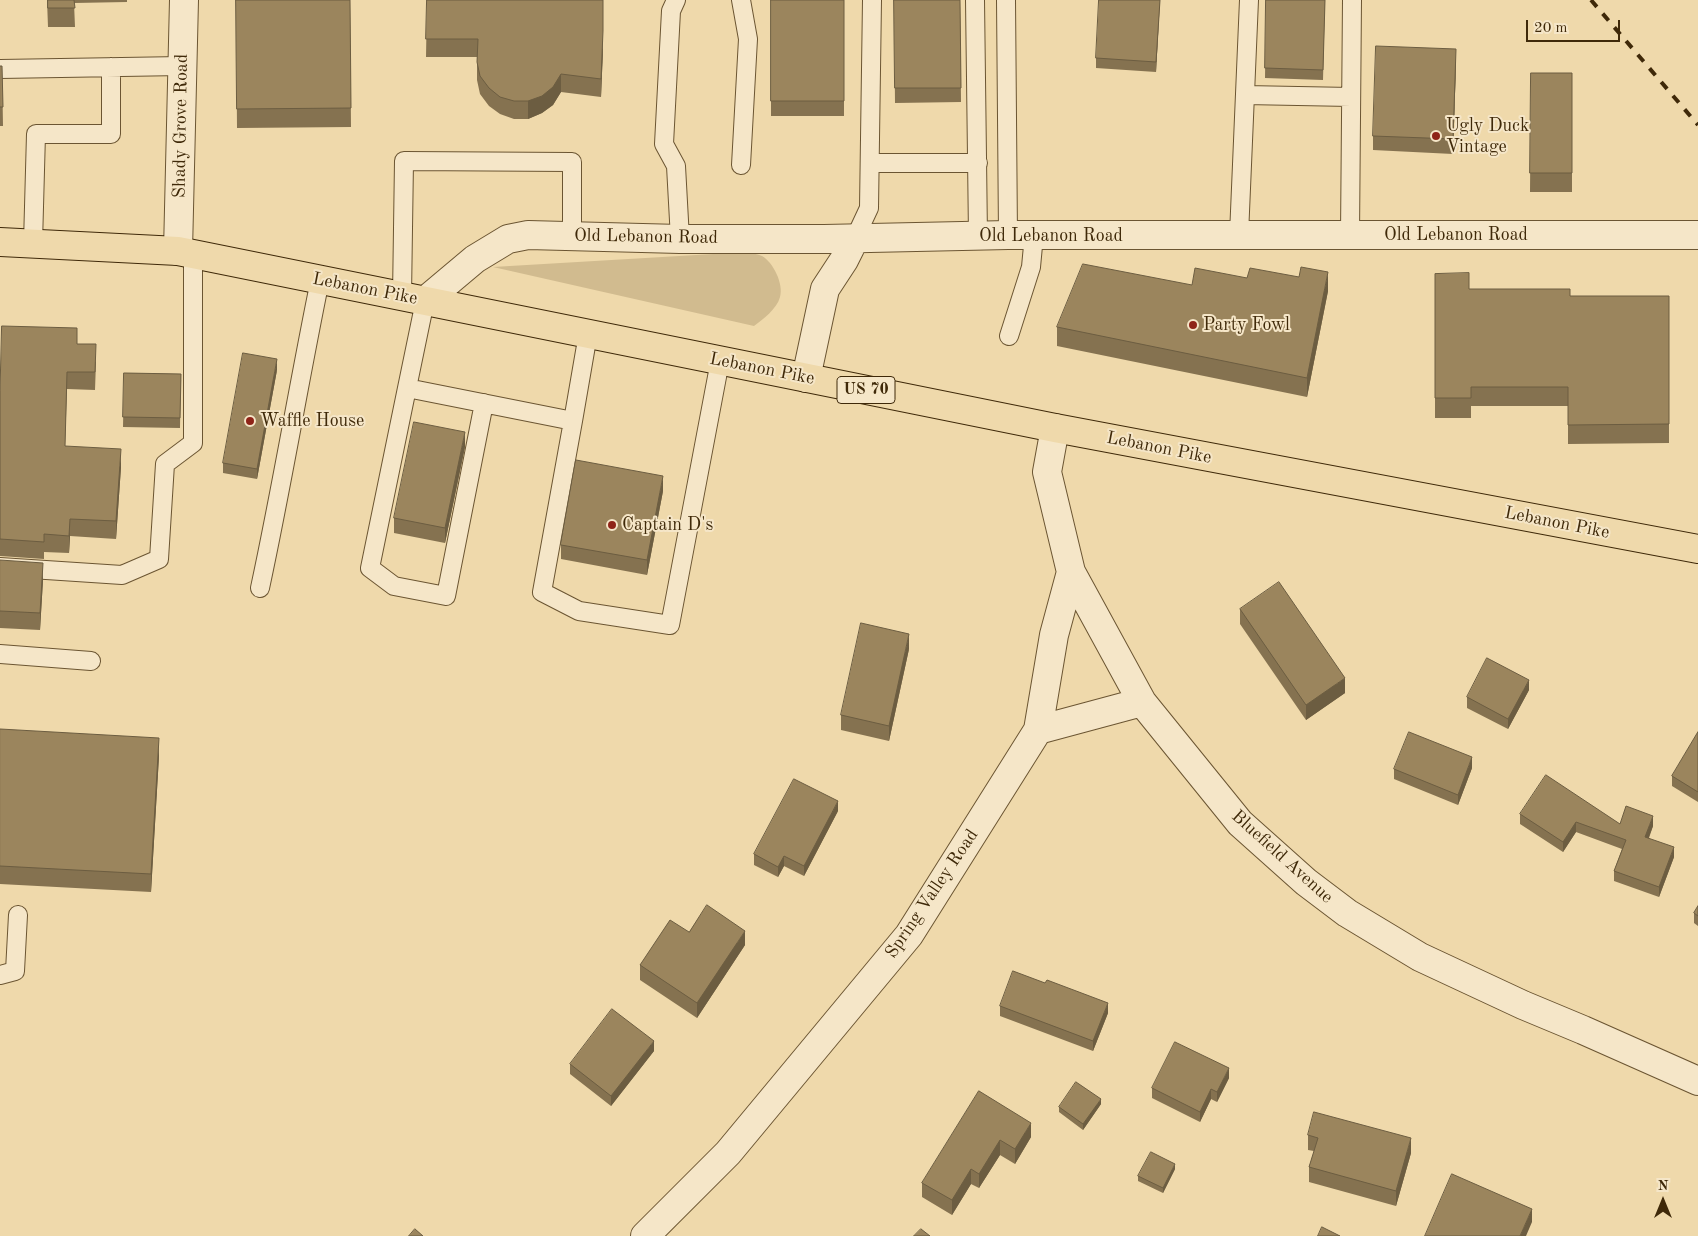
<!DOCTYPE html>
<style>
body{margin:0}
#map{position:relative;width:1698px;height:1236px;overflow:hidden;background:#efd9ab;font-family:"Old Standard TT",serif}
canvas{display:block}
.north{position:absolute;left:1638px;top:1176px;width:50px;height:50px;-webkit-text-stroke:4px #f5e6c8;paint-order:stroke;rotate:0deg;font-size:14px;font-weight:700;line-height:20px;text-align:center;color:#3f2909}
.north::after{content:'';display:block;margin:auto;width:18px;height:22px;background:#3f2909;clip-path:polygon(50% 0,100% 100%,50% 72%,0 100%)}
.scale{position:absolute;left:1526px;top:20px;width:94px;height:22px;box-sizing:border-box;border:2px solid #3f2909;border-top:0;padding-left:6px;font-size:15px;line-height:18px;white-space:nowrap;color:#3f2909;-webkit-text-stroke:4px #f5e6c8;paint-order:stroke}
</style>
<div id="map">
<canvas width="1698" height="1236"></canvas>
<div class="north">N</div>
<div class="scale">20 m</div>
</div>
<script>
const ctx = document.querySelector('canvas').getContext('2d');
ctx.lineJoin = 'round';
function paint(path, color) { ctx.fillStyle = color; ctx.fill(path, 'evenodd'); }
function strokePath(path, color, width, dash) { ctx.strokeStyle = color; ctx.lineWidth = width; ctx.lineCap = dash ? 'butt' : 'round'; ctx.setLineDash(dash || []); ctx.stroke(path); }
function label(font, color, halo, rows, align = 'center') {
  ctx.font = font + ' "Old Standard TT",serif'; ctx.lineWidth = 4; ctx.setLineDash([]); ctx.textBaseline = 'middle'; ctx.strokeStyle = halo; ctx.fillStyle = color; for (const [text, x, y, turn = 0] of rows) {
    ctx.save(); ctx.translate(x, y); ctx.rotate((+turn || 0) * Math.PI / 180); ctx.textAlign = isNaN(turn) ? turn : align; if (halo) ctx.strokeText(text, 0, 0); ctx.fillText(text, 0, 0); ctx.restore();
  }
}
const green = new Path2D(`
 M 747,252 C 751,253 758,254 762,256 C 773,262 784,284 780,297 C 777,309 763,319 754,326 L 493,267 Z`);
const service = new Path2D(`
 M 676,0 L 671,11 L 664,144 L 676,166 L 680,239
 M 975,0 L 978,236
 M 1006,0 L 1008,235
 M 0,69 L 182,66
 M 1245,95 L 1351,97
 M 870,163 L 978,163
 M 741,165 L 748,39 L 741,0
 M 1239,235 L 1249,0
 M 1350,235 L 1352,0
 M 855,238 L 869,208 L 872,0
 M 33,243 L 36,134 L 111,134 L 111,67
 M 402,296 L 404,161 L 572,162 L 572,236
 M 425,301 L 407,388 L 573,421 L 588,334
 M 1009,336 L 1031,267 L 1034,235
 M 407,388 L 370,568 L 394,586 L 446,596 L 484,403
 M 573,421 L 542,592 L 579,611 L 670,625 L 720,361
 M 0,567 L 122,575 L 159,559 L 165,464 L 193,443 L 193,255
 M 260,588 C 282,486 299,382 320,280
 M 0,654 L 91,661
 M 0,975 L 15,971 L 18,915`);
const minor = new Path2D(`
 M 178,251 L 184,0
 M 425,301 L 475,259 L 508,239 L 528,235 L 680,239 L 824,239 L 1008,235 L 1698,235
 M 806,378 L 825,289 L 844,260 L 855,238
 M 1055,428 L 1047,472 L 1071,572 L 1142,702 L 1240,823 L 1306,882 L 1347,913 L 1420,957 L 1523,1005 L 1583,1030 L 1698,1081
 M 1038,730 L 1142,702
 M 645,1236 L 728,1153 L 909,935 L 1038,730 L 1054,635 L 1071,572`);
const primary = new Path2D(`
 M 0,242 L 178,251 L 1055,428 L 1698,549`);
const rail = new Path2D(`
 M 1591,0 L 1698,125`);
const wall = new Path2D(`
 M 47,0 L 127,0 L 127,2 L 74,3 L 75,27 L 48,27 Z
 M 236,0 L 350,0 L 351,127 L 237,128 Z
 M 427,0 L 603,49 L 601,97 L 561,92 L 553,105 L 542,113 L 528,119 L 514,119 L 500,114 L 489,106 L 480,94 L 477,80 L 477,57 L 426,57 Z
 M 771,0 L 844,0 L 844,116 L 771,116 Z
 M 894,0 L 960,0 L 961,102 L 895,103 Z
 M 1160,0 L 1156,72 L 1096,68 L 1096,58 Z
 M 1266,0 L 1325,0 L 1323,80 L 1265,78 Z
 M 1456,63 L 1453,154 L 1373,150 L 1373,136 Z
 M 0,66 L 2,66 L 3,126 L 0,126 Z
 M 1531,73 L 1572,73 L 1572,192 L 1530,192 Z
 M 1435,274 L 1469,289 L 1570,296 L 1669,296 L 1669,443 L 1568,444 L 1568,406 L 1471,406 L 1471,418 L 1435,418 Z
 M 1247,278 L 1328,291 L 1307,397 L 1057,346 L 1057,327 L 1192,285 Z
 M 77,344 L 96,362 L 95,390 L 67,389 L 65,446 L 121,467 L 116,539 L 70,536 L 69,553 L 44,552 L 44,559 L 0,556 L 0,391 Z
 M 277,370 L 257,479 L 223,473 L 223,463 Z
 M 124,373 L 181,374 L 180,428 L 123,427 Z
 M 465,447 L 445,543 L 394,533 L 394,518 Z
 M 663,491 L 647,575 L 561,559 L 561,545 Z
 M 0,560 L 43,580 L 40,630 L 0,628 Z
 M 1240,609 L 1345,693 L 1306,720 L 1240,624 Z
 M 909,649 L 889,741 L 841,730 L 841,715 Z
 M 1529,690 L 1508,729 L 1467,708 L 1467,697 Z
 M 0,729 L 159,756 L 151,892 L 0,884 Z
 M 1698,732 L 1698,802 L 1672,786 L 1672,776 Z
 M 1472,768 L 1458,805 L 1394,779 L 1394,769 Z
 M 838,811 L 804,876 L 784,866 L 778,877 L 754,865 L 754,854 Z
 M 1520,814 L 1620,824 L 1653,826 L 1649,838 L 1674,857 L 1659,897 L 1614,881 L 1614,871 L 1622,849 L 1576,832 L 1563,852 L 1520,824 Z
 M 1698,906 L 1698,926 L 1694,923 L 1694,913 Z
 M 689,932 L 745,945 L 697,1018 L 640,980 L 640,965 Z
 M 1000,1006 L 1108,1013 L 1093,1051 L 1000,1016 Z
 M 654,1051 L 611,1106 L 570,1074 L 570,1064 Z
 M 1229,1078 L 1217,1102 L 1211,1099 L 1200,1122 L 1152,1098 L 1152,1088 Z
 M 979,1091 L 1031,1137 L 1015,1164 L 1000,1155 L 979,1188 L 971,1184 L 952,1215 L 922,1197 L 922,1183 Z
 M 1101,1104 L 1083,1130 L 1059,1112 L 1059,1107 Z
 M 1308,1135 L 1411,1153 L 1396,1206 L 1309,1182 L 1309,1167 L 1314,1151 L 1308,1150 Z
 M 1175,1169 L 1163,1193 L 1138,1181 L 1138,1176 Z`);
const shadedWall = new Path2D(`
 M 1160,0 L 1156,72 L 1156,62 Z
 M 603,31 L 603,49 L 601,97 L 601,79 Z
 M 1456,49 L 1456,63 L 1453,154 L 1453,139 Z
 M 561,74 L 561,92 L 553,105 L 542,113 L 528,119 L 528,101 Z
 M 1328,272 L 1328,291 L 1307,397 L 1307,378 Z
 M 277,359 L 277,370 L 257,479 L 257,469 Z
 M 465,432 L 465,447 L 445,543 L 445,528 Z
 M 121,449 L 121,467 L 116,539 L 116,521 Z
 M 663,476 L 663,491 L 647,575 L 647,560 Z
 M 70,519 L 70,536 L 69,553 L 69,536 Z
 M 43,563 L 43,580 L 40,630 L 40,613 Z
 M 909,634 L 909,649 L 889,741 L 889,726 Z
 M 1345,678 L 1345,693 L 1306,720 L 1306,705 Z
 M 1529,680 L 1529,690 L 1508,729 L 1508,719 Z
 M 159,738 L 159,756 L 151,892 L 151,874 Z
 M 1472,757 L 1472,768 L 1458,805 L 1458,795 Z
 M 838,801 L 838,811 L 804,876 L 804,866 Z
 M 1653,816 L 1653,826 L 1645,847 L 1645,837 Z
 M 1576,822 L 1576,832 L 1563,852 L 1563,842 Z
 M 1674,847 L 1674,857 L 1659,897 L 1659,887 Z
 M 784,856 L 784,866 L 778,877 L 778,867 Z
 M 745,931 L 745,945 L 697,1018 L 697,1003 Z
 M 1108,1003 L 1108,1013 L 1093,1051 L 1093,1041 Z
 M 654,1041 L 654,1051 L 611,1106 L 611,1096 Z
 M 1229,1068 L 1229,1078 L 1217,1102 L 1217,1092 Z
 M 1211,1089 L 1211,1099 L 1200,1122 L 1200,1112 Z
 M 1101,1099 L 1101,1104 L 1083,1130 L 1083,1124 Z
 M 1031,1123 L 1031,1137 L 1015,1164 L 1015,1149 Z
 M 1411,1138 L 1411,1153 L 1396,1206 L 1396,1191 Z
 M 1000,1140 L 1000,1155 L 979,1188 L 979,1174 Z
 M 1175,1164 L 1175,1169 L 1163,1193 L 1163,1188 Z
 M 971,1169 L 971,1184 L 952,1215 L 952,1200 Z
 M 1532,1209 L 1532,1222 L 1526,1236 L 1520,1236 Z`);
const building = new Path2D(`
 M 48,0 L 74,0 L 75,8 L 48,8 Z
 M 236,0 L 350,0 L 351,108 L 237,109 Z
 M 427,0 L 603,0 L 603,31 L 601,79 L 561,74 L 553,87 L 542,96 L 528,101 L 514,101 L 500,97 L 489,88 L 480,76 L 477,62 L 478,39 L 426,39 Z
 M 771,0 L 844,0 L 844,101 L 771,101 Z
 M 894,0 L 960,0 L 961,88 L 895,88 Z
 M 1099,0 L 1160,0 L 1156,62 L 1096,58 Z
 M 1266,0 L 1325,0 L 1323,70 L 1265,68 Z
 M 1376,46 L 1456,49 L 1453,139 L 1373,136 Z
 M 0,66 L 2,66 L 3,107 L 0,107 Z
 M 1531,73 L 1572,73 L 1572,173 L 1530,173 Z
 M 1083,264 L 1192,285 L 1195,268 L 1247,278 L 1250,268 L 1299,277 L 1301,267 L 1328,272 L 1307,378 L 1057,327 Z
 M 1469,273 L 1469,289 L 1570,289 L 1570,296 L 1669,296 L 1669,424 L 1568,425 L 1568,387 L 1471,387 L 1471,398 L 1435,398 L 1435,274 Z
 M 2,326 L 77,328 L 77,344 L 96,344 L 95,372 L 67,372 L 65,446 L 121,449 L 116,521 L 70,519 L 69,536 L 44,534 L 44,542 L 0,539 L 0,391 Z
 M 243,353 L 277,359 L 257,469 L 223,463 Z
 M 124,373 L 181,374 L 180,418 L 123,417 Z
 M 414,422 L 465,432 L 445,528 L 394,518 Z
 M 576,460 L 663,476 L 647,560 L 561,545 Z
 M 0,560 L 43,563 L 40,613 L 0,611 Z
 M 1279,582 L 1345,678 L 1306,705 L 1240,609 Z
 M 861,623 L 909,634 L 889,726 L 841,715 Z
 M 1487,658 L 1529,680 L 1508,719 L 1467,697 Z
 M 0,729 L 159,738 L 151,874 L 0,866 Z
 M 1409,732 L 1472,757 L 1458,795 L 1394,769 Z
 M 1698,732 L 1698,792 L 1672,776 Z
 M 1546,775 L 1620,824 L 1626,806 L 1653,816 L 1645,837 L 1674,847 L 1659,887 L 1614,871 L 1626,840 L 1576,822 L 1563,842 L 1520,814 Z
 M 794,779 L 838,801 L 804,866 L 784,856 L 778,867 L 754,854 Z
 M 707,905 L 745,931 L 697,1003 L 640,965 L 670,920 L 689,932 Z
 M 1698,906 L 1698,916 L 1694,913 Z
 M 1013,971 L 1045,983 L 1047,980 L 1108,1003 L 1093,1041 L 1000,1006 Z
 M 612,1009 L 654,1041 L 611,1096 L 570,1064 Z
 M 1175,1042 L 1229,1068 L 1217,1092 L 1211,1089 L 1200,1112 L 1152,1088 Z
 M 1076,1082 L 1101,1099 L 1083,1124 L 1059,1107 Z
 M 979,1091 L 1031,1123 L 1015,1149 L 1000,1140 L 979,1174 L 971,1169 L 952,1200 L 922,1183 Z
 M 1314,1112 L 1411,1138 L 1396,1191 L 1309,1167 L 1318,1138 L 1308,1135 Z
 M 1151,1152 L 1175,1164 L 1163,1188 L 1138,1176 Z
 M 1452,1174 L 1532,1209 L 1520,1236 L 1425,1236 Z
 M 1322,1227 L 1340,1236 L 1318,1236 Z
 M 415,1229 L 423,1236 L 409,1236 Z
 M 921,1229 L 930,1236 L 914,1236 Z`);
const markers = [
 [1436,136,5,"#8f2418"],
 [1193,325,5,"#8f2418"],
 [250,421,5,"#8f2418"],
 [612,525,5,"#8f2418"]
];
const shields = [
 [866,390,58]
];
const shieldNames = [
 ["US 70",866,390]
];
const streetNames = [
 ["Shady Grove Road",181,126,-89],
 ["Old Lebanon Road",1456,235],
 ["Old Lebanon Road",1051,236],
 ["Old Lebanon Road",646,237,1],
 ["Lebanon Pike",365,289,11],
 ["Lebanon Pike",762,369,11],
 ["Lebanon Pike",1159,448,11],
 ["Lebanon Pike",1557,523,11],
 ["Bluefield Avenue",1282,857,42],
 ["Spring Valley Road",932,894,-56]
];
const poiNames = [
 ["Ugly Duck",1446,126],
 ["Vintage",1446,147],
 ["Party Fowl",1203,325],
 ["Waffle House",260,421],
 ["Captain D's",622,525]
];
paint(green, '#d1bb8f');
strokePath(service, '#6b5532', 20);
strokePath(minor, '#6b5532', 30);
strokePath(primary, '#3f2909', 30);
strokePath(service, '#f5e6c8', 18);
strokePath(minor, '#f5e6c8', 28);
strokePath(primary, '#efd9ab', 28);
strokePath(rail, '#3f2909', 4, [9, 9]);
paint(wall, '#857250');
paint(shadedWall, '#6c5d41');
paint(building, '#9b855d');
strokePath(building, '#6c5d41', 1);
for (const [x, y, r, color] of markers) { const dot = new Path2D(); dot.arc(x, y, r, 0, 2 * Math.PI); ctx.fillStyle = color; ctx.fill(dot); strokePath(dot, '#f5e6c8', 2); }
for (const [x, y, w] of shields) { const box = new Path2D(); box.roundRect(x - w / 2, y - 13.5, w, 27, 4); ctx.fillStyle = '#f5e6c8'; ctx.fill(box); strokePath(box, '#3f2909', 1); }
label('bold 16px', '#3f2909', null, shieldNames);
label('18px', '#3f2909', '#f5e6c8', streetNames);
label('18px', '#3f2909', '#f5e6c8', poiNames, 'left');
</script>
